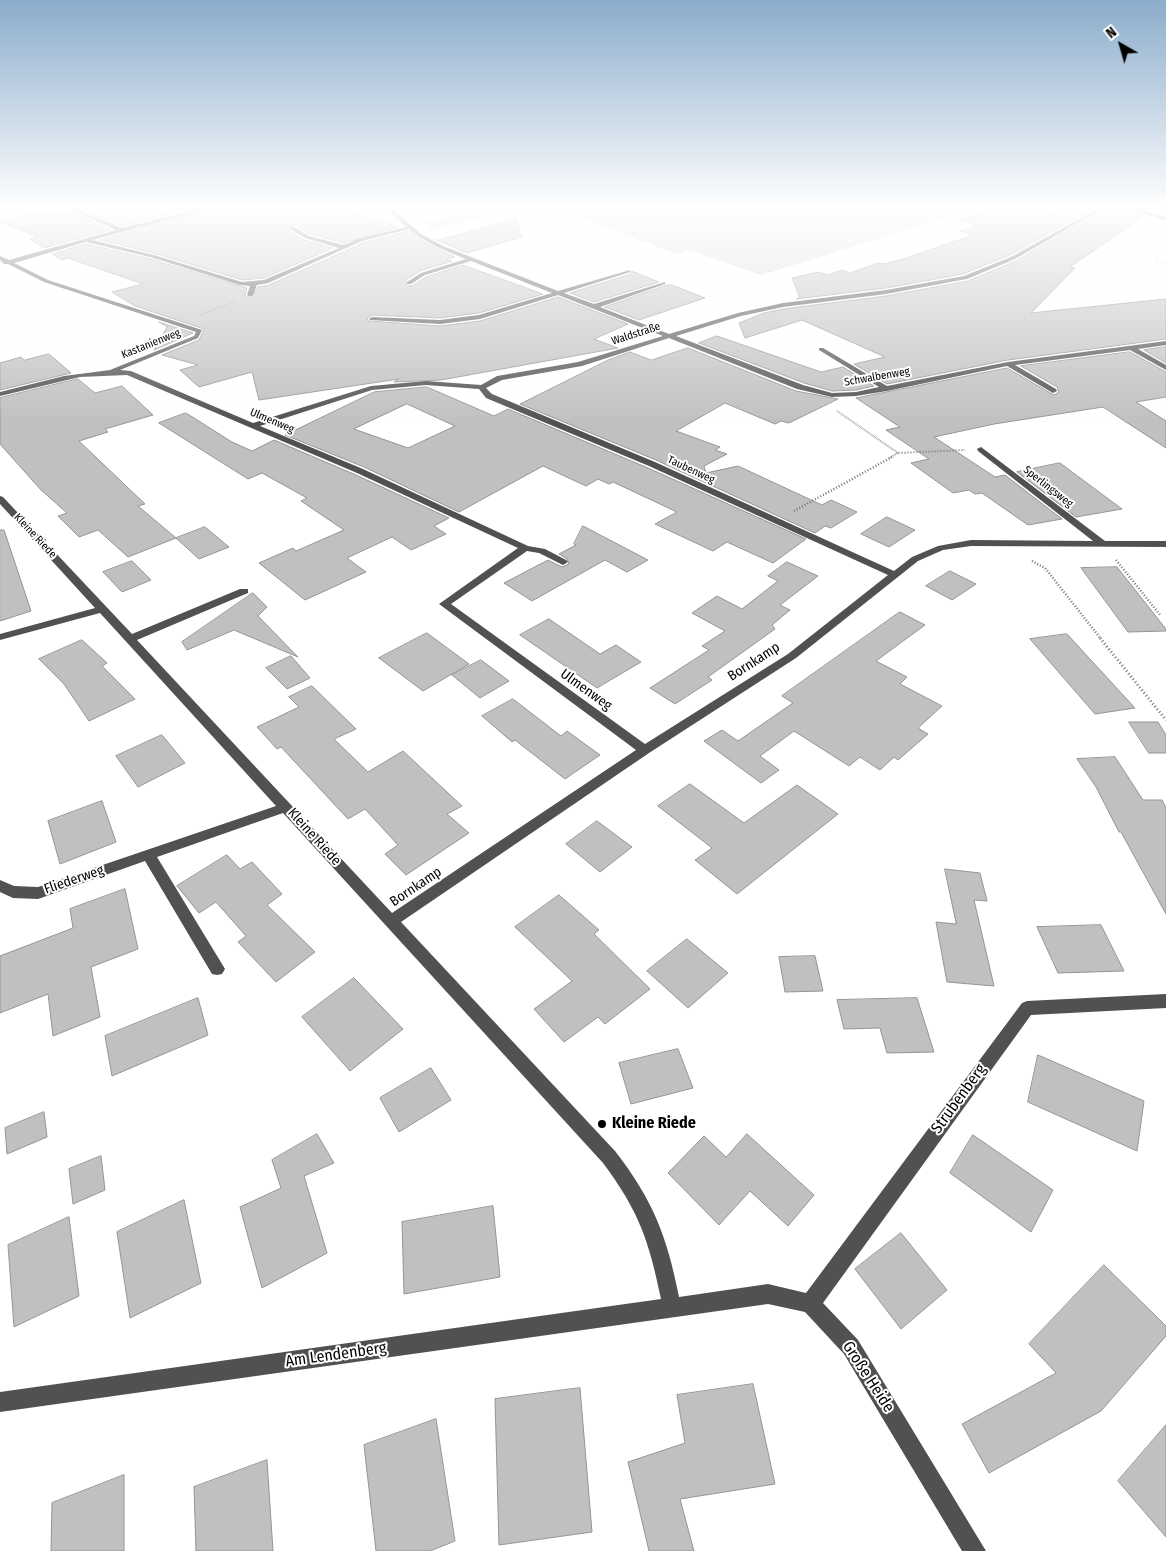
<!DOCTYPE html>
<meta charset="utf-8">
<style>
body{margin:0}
#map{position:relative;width:1166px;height:1551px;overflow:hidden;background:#fff;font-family:"Fira Sans Condensed",sans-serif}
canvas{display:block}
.north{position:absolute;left:1096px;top:20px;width:50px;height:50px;-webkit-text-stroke:4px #fff;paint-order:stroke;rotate:322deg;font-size:14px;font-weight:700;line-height:20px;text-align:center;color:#000}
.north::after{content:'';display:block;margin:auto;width:18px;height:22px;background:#000;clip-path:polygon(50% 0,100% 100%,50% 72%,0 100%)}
</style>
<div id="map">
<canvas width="1166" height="1551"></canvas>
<div class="north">N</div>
</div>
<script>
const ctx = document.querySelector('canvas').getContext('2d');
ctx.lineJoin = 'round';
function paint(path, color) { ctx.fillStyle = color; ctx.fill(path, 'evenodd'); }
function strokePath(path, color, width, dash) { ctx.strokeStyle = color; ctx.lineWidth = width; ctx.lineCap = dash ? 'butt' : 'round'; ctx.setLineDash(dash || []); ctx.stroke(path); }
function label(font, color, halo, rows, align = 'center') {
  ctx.font = font + ' "Fira Sans Condensed",sans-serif'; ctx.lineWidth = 4; ctx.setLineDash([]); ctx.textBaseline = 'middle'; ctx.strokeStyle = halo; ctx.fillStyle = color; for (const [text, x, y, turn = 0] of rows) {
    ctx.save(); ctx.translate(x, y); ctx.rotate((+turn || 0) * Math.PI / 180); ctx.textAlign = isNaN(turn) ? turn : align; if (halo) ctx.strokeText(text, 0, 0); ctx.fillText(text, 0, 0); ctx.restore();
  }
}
const green = new Path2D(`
 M 394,206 L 408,206 L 426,222 L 495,206 L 544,206 L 522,209 L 429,230 L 426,222 L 416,224 Z
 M 549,206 L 1097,206 L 1053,231 L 973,210 L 761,275 L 689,250 L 677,254 Z`);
const building = new Path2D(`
 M 99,206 L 107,210 L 131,206 L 202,206 L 122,226 L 84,210 Z
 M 222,206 L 334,206 L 398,227 L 343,243 L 310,234 L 295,225 L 290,225 L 289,231 L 304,240 L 333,248 L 264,278 L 242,280 L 154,253 L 100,240 Z
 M 1004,206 L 1024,206 L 1055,214 L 1056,206 L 1098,206 L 1010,255 L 963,274 L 886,288 L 796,299 L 800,298 L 792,278 L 819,272 L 828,275 L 842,270 L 850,273 L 878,263 L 883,264 L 900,260 L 973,235 L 960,231 L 977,225 L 960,220 Z
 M 1110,206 L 1119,206 L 1144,216 L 1070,267 L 1075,268 L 1031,313 L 1166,299 L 1166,339 L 1008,360 L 887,384 L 854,364 L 885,357 L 802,320 L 745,338 L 739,323 L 764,313 L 783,309 L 886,296 L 968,281 L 1016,261 Z
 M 50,210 L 59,215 L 72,212 L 110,230 L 44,248 L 30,239 L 38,237 L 0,222 Z
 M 516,219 L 522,237 L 467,253 L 434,239 L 438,240 Z
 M 409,231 L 428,244 L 455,257 L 446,259 L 452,261 L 420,271 L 406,280 L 406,285 L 412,286 L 426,277 L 463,265 L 543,294 L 479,313 L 440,318 L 372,315 L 367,319 L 369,321 L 440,326 L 480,321 L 558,297 L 628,324 L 594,339 L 618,348 L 441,380 L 394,382 L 399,379 L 259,400 L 252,372 L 199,387 L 180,370 L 198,365 L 162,355 L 199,340 L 204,329 L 135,306 L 112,292 L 143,284 L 68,258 L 62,260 L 52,254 L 86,244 L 150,259 L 247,288 L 245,296 L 251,299 L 258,287 L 269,285 L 363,243 Z
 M 632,271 L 659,282 L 594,302 L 570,293 L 631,274 Z
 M 667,285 L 672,285 L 705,298 L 639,320 L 605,307 Z
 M 159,322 L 193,333 L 154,350 L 167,327 Z
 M 717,336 L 821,372 L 843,367 L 874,386 L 856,390 L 832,391 L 804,383 L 699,343 Z
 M 1166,347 L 1166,363 L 1144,350 Z
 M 688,348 L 796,391 L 838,399 L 789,423 L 781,421 L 775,424 L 725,403 L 676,431 L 720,447 L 715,450 L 727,454 L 704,466 L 706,473 L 738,466 L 822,505 L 831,500 L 857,512 L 831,528 L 825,526 L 815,533 L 656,460 L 520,404 L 608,360 L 630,352 L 651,360 Z
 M 1130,352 L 1166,372 L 1166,397 L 1136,402 L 1166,421 L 1166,448 L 1103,407 L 994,424 L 934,437 L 995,477 L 1005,475 L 1062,519 L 1028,525 L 982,493 L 975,494 L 969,490 L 953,493 L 911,463 L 929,459 L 886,430 L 900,427 L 856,398 L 1007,368 L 1054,395 L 1059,392 L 1057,387 L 1021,366 Z
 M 49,354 L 71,373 L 0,390 L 0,363 L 21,357 L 24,360 Z
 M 78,379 L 95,393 L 122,386 L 153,415 L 105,429 L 108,432 L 79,441 L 145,504 L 138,506 L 176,538 L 128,557 L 98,530 L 79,537 L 58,516 L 67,513 L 41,490 L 0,444 L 0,398 Z
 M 427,387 L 494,416 L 508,409 L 648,468 L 806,539 L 773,563 L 727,542 L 713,551 L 655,524 L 677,512 L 613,482 L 609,484 L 598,479 L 586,486 L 543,466 L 459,512 L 364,467 L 285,435 L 374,392 ZM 407,404 L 455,426 L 408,448 L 354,429 Z
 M 186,413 L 232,442 L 252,451 L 274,440 L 356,475 L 449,518 L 434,526 L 446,534 L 411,550 L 392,537 L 347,558 L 366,572 L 305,600 L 259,563 L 293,548 L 296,551 L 344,530 L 301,501 L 307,498 L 262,473 L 248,479 L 159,423 Z
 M 1060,463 L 1122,509 L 1076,517 L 1017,472 Z
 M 887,517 L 915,530 L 889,547 L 861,534 Z
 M 583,526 L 648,560 L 627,572 L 605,560 L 532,601 L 504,583 L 548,560 L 562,567 L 569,564 L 567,559 L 559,554 L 576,545 L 574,544 Z
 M 205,527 L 229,547 L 199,559 L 176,538 Z
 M 0,530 L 4,530 L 31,611 L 0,621 Z
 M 132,561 L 151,580 L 122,592 L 103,572 Z
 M 787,562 L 818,576 L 780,605 L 790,610 L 772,625 L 775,629 L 708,677 L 712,680 L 675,704 L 650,688 L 709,650 L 702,646 L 725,631 L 692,613 L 717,596 L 742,609 L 778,581 L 768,576 Z
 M 1117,567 L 1166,629 L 1166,631 L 1128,632 L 1081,568 Z
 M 950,571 L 976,584 L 952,600 L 926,586 Z
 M 253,593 L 267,607 L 258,616 L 298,657 L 234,630 L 187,650 L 182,642 Z
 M 900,612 L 925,625 L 876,661 L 907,677 L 900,684 L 942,706 L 918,728 L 928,734 L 898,760 L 894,757 L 880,770 L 860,757 L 849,766 L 794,731 L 760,756 L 779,770 L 761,783 L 704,741 L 722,730 L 738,741 L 793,703 L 782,696 Z
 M 549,619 L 600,654 L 616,645 L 641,662 L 597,688 L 520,635 Z
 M 427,633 L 469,664 L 423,691 L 379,658 Z
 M 1067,634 L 1135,708 L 1095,714 L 1030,639 Z
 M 82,640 L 107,663 L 102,666 L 135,699 L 89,721 L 64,684 L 39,659 Z
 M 291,656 L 310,678 L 287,689 L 266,668 Z
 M 481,660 L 509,681 L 480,698 L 452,675 Z
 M 312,686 L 356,729 L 334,739 L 368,772 L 403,751 L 462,806 L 447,814 L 469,833 L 406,875 L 385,854 L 398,845 L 365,809 L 348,819 L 281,747 L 277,749 L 257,727 L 299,707 L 289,697 Z
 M 513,699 L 561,736 L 567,731 L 600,755 L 565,779 L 515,740 L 512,742 L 482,716 Z
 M 1129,722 L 1158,722 L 1166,735 L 1166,753 L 1149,753 Z
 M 162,735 L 185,763 L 138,787 L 116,756 Z
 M 1115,757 L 1143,800 L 1162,800 L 1166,808 L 1166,914 L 1121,832 L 1119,832 L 1096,787 L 1077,759 Z
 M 690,784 L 744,823 L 797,785 L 838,814 L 737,894 L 695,860 L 712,848 L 658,806 Z
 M 102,801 L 116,842 L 60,864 L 48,821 Z
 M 597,821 L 632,847 L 600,872 L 566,844 Z
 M 227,855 L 240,869 L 252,862 L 282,894 L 267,905 L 315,952 L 276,982 L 238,942 L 246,936 L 216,902 L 199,913 L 177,886 Z
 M 945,869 L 980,873 L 987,901 L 974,900 L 994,986 L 947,982 L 936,922 L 956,924 Z
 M 125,889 L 138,949 L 91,967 L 100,1017 L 53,1036 L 48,994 L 0,1013 L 0,956 L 73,928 L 70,909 Z
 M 559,895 L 599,930 L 594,934 L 650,989 L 605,1024 L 598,1017 L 564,1042 L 534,1009 L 572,981 L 515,927 Z
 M 1101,925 L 1124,971 L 1058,973 L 1037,927 Z
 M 687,939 L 728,973 L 688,1008 L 647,971 Z
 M 815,956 L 823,991 L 785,992 L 779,957 Z
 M 354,978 L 403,1029 L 350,1071 L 302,1017 Z
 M 198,998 L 208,1035 L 112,1076 L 105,1036 Z
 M 917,998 L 934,1052 L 887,1053 L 880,1028 L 844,1029 L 837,1000 Z
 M 678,1049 L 693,1088 L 631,1104 L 619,1063 Z
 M 1038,1055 L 1144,1101 L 1137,1151 L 1028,1102 Z
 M 431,1068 L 451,1100 L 399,1132 L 380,1098 Z
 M 44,1112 L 47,1137 L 7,1154 L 5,1128 Z
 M 317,1134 L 334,1163 L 304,1176 L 327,1253 L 262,1288 L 240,1207 L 281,1188 L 272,1160 Z
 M 747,1134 L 814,1195 L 788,1226 L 750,1191 L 719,1225 L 668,1173 L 704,1136 L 726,1157 Z
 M 973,1135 L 1053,1190 L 1031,1232 L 950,1173 Z
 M 101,1156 L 105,1190 L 73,1204 L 69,1169 Z
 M 184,1200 L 201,1283 L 130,1318 L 117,1232 Z
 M 493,1206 L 500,1277 L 404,1294 L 402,1222 Z
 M 69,1217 L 79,1296 L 14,1327 L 8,1245 Z
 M 901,1233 L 947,1290 L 901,1329 L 855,1269 Z
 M 1104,1265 L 1166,1326 L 1166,1336 L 1101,1411 L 989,1473 L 962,1424 L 1056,1373 L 1029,1344 Z
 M 753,1384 L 775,1484 L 680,1499 L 694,1551 L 649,1551 L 628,1462 L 685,1443 L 677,1395 Z
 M 580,1388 L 592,1532 L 499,1545 L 495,1399 Z
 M 436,1419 L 455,1541 L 430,1551 L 376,1551 L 364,1445 Z
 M 1166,1425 L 1166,1537 L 1118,1481 Z
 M 267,1460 L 273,1551 L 196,1551 L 194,1487 Z
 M 124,1475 L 124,1551 L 51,1551 L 52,1503 Z`);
const pathFar3 = new Path2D(`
 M 429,223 L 502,206
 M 1166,250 L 1155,259 L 1166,263
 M 200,315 L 236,301`);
const pathFar2 = new Path2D(`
 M 837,411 L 898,453 L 889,458
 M 898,453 L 965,450`);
const pathFar1 = new Path2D(`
 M 794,511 L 892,457
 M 1116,560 L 1161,616
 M 1032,561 L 1045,568 L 1101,639`);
const path = new Path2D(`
 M 1100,638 L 1166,720`);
const minor = new Path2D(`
 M 211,206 L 220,206 L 92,240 L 154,255 L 242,282 L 264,280 L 339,248 L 305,238 L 290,229 L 290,227 L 294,227 L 309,236 L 343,245 L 358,239 L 406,227 L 384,206 L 389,206 L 421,234 L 443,246 L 558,291 L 630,270 L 630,272 L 564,293 L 594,304 L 665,282 L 665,284 L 600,307 L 669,334 L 738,313 L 783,303 L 886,290 L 964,276 L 1011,257 L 1102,206 L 1108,206 L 1015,259 L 967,279 L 886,294 L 783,307 L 741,316 L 676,336 L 803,385 L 832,393 L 856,392 L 879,387 L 819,350 L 819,348 L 823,348 L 887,386 L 1008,362 L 1166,341 L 1166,345 L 1138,349 L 1166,365 L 1166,370 L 1130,350 L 1015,365 L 1056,389 L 1057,391 L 1053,393 L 1007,366 L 887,391 L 856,396 L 832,397 L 797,389 L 669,338 L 582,366 L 502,380 L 486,388 L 492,394 L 655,462 L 894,571 L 912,557 L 938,546 L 971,540 L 1093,541 L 978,451 L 977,449 L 981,447 L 1105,541 L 1166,541 L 1166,547 L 971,546 L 943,550 L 918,561 L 796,658 L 649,753 L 401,922 L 615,1151 C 653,1200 667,1236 679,1297 L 768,1284 L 806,1293 L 1022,1003 L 1027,1001 L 1166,994 L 1166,1008 L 1031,1015 L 823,1303 L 858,1340 L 986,1551 L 962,1551 L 844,1354 L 805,1312 L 768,1304 L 0,1412 L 0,1392 L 661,1299 C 649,1241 639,1211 603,1163 L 283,813 L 157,857 L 222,964 L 225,969 L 222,974 L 217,975 L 212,974 L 145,861 L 38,899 L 13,898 L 0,892 L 0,880 L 14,886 L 38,887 L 276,806 L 100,613 L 0,640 L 0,634 L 95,608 L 0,504 L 0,496 L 3,497 L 132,634 L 240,589 L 248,589 L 248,593 L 137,640 L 392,913 L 636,750 L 439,604 L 518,548 L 357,473 L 127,375 L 80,377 L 0,396 L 0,392 L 64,376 L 110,370 L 194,336 L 196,332 L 44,282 L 8,264 L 4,264 L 0,260 L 0,256 L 9,260 L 116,230 L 73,211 L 75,208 L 122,228 ZM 409,229 C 425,243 446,251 466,259 L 421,273 L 407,282 L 407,284 L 411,284 L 425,275 L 471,261 L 552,293 L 479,315 L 440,320 L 372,317 L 369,319 L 370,320 L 440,324 L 480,319 L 558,295 L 663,336 L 578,362 L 497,376 L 481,385 L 426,381 L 371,386 L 253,423 L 131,371 L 120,370 L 198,338 L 202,330 L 48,280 L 14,263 L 86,242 L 150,257 L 240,285 L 250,286 L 247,295 L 250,297 L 253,295 L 257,285 L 268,283 L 362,241 ZM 426,385 L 479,389 L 486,398 L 649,466 L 888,575 L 788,654 L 645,744 L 451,604 L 527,551 L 539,553 L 563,565 L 568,562 L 566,560 L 545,549 L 528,546 L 363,469 L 260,426 L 372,390 Z
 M 1121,206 L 1129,206 L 1166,217 L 1166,221 Z`);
const markers = [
 [602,1124,5,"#000"]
];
const farStreetnames = [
 ["Waldstraße",636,334,-18],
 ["Kastanienweg",151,344,-22],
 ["Schwalbenweg",877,377,-10],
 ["Ulmenweg",272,421,23],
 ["Taubenweg",691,470,25],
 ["Sperlingsweg",1048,487,38],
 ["Kleine Riede",35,536,47]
];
const streetNames = [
 ["Bornkamp",754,662,-33],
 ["Ulmenweg",586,690,36],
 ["Kleine Riede",314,837,48],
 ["Fliederweg",74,880,-19],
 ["Bornkamp",416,887,-34]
];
const nearStreetnames = [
 ["Strubenberg",959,1099,-54],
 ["Am Lendenberg",336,1355,-8],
 ["Große Heide",868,1377,57]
];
const nearPoinames = [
 ["Kleine Riede",612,1124]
];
paint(green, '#d8d8d8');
paint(building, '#c0c0c0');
strokePath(building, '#959595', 1);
strokePath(pathFar3, '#737373', 1, [0.5, 1]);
strokePath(pathFar2, '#737373', 2, [0.5, 1]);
strokePath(pathFar1, '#737373', 2.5, [1, 2]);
strokePath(path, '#737373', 3, [1, 2.5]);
paint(minor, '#515151');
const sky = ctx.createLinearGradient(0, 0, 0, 423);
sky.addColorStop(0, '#8baccb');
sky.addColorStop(0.49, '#fff');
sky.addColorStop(1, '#ffffff00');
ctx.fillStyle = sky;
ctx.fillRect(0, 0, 1166, 423);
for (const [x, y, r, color] of markers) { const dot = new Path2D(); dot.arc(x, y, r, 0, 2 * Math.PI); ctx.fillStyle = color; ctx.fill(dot); strokePath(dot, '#fff', 2); }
label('11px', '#000', '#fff', farStreetnames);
label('14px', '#000', '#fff', streetNames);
label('16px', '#000', '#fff', nearStreetnames);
label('bold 16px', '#000', '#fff', nearPoinames, 'left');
</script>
